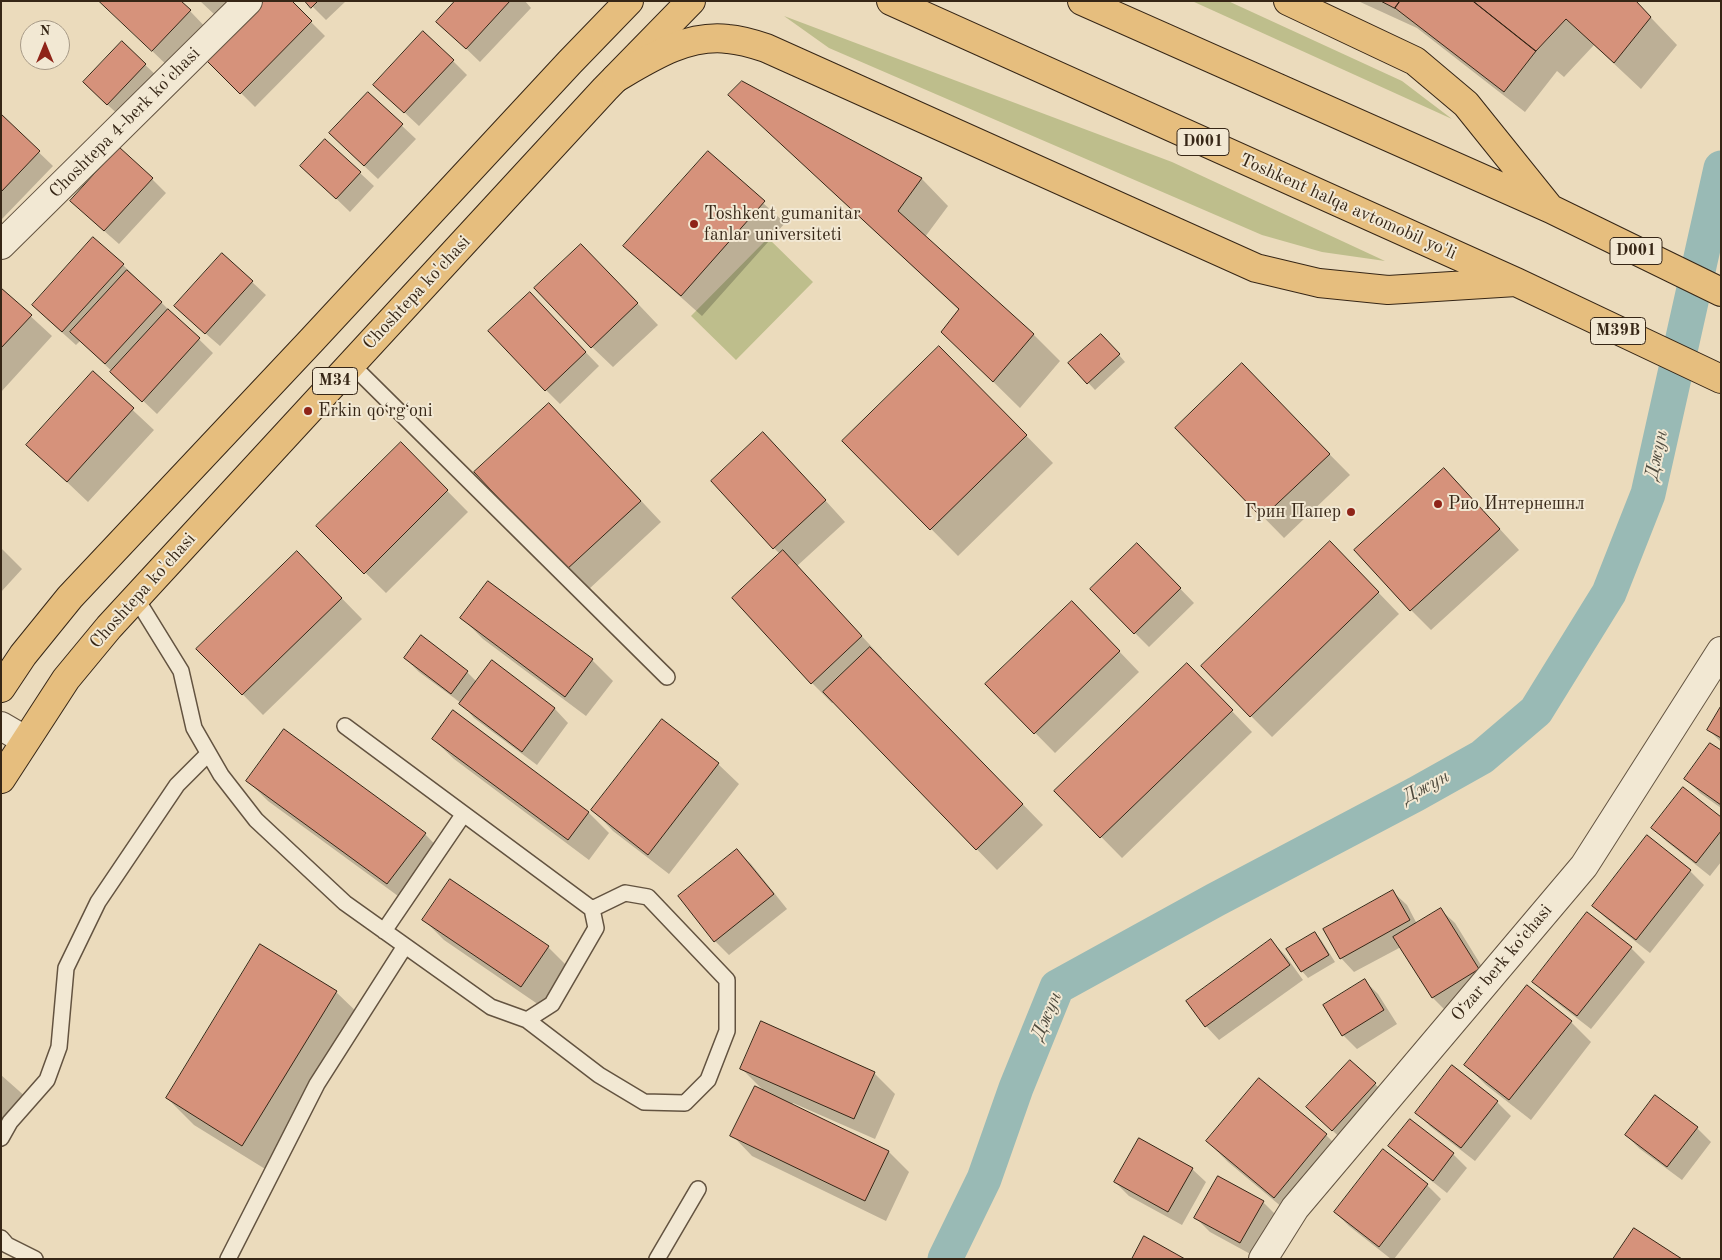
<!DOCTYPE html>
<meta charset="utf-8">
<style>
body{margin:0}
#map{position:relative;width:1722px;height:1260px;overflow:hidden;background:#ebdbbc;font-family:"Old Standard TT",serif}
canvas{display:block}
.frame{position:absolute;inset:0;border:2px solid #362616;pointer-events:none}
.north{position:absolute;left:20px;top:20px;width:50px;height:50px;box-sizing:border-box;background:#f2e8d3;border:1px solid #a79a87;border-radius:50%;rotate:0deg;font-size:14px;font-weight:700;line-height:20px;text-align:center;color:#362616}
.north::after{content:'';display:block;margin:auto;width:18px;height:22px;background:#8f2418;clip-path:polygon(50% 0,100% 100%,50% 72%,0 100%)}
</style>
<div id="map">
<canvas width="1722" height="1260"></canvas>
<div class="frame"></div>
<div class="north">N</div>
</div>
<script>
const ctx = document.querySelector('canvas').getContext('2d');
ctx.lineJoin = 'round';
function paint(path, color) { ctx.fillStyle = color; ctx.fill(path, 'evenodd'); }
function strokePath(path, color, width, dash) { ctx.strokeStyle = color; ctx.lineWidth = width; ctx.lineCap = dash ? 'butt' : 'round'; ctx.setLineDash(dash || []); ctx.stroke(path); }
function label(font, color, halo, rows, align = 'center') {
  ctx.font = font + ' "Old Standard TT",serif'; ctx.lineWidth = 4; ctx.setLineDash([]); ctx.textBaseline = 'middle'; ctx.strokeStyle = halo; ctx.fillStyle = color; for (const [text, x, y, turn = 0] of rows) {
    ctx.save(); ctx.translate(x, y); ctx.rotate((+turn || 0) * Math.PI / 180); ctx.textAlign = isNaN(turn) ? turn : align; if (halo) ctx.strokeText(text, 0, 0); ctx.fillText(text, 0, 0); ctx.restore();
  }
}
const green = new Path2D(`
 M 1192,1 L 1228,1 L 1402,81 L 1452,119 Z
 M 784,16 L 1172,162 L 1385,261 L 1322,252 L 1262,235 L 829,48 Z
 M 768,238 L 813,282 L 736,360 L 691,316 Z`);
const shadow = new Path2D(`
 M 100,1 L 190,11 L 210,32 L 173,71 Z
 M 200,1 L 229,1 L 215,15 Z
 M 290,1 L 325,36 L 255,107 L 208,60 Z
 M 307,1 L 346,1 L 326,20 Z
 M 457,1 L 525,1 L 531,8 L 480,62 L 452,35 Z
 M 1358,1 L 1635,1 L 1677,45 L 1641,89 L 1594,45 L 1564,77 L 1557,71 L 1525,112 L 1417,28 Z
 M 424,32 L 467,75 L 419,126 L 389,98 Z
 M 122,43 L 159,78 L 122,118 L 98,96 Z
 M 742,82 L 922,179 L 948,206 L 925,237 L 1033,334 L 1060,361 L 1020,408 L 970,359 L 959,310 L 730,95 Z
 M 368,94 L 416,139 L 378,179 L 344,147 Z
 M 1,116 L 53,166 L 1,220 Z
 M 708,153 L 785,223 L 702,316 L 646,266 L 625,246 Z
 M 360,173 L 374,186 L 350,212 L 316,179 Z
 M 152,179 L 166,193 L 119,244 L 86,215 Z
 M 123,265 L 213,353 L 157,414 L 80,341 L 76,345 L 47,319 Z
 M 602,266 L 658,325 L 613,367 L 592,347 Z
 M 252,282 L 266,295 L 220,346 L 190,320 Z
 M 1,289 L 52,336 L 1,392 Z
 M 543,308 L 599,366 L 560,404 L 546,390 Z
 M 1108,342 L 1125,362 L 1095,390 L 1070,363 Z
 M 93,373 L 154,430 L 88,502 L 28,445 Z
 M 966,374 L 1053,463 L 958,556 L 844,441 Z
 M 1262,386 L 1350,475 L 1284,538 L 1176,428 Z
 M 570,425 L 661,522 L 588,590 L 567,569 Z
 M 401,444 L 468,512 L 386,593 L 318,526 Z
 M 784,455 L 845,522 L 797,566 L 882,658 L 881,659 L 1043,825 L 997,870 L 834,702 L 832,703 L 812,683 L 781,555 L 774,548 Z
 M 1465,491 L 1519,550 L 1431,630 L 1411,610 Z
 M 1137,544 L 1194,603 L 1149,647 L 1091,589 Z
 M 1,548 L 22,569 L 1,592 Z
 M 1351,564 L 1399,614 L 1272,737 L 1251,716 Z
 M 317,573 L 362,619 L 263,715 L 198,649 Z
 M 462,618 L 592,660 L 613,681 L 586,716 L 483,639 Z
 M 1092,623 L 1139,672 L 1055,753 L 987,684 Z
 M 405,658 L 467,672 L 477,682 L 492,662 L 555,709 L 568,723 L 537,765 L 474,718 L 461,703 L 419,672 Z
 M 1207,685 L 1252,732 L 1122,858 L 1056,791 Z
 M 1721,709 L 1721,742 L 1709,730 Z
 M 453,712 L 589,813 L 609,833 L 589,860 L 454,759 L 433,739 Z
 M 662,721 L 718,764 L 739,784 L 669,874 L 613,831 L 593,810 Z
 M 1721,752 L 1721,808 L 1700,793 L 1686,779 Z
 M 248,781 L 425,834 L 445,855 L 409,904 L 268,801 Z
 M 1721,818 L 1721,862 L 1710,876 L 1666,841 L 1652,827 Z
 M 737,851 L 751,864 L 787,909 L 729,955 L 715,941 Z
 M 1690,871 L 1704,885 L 1650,953 L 1607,919 L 1593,906 Z
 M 1393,892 L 1407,905 L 1417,924 L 1441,910 L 1455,923 L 1492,983 L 1447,1012 L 1433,998 L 1401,947 L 1354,972 L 1341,958 Z
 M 424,920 L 548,947 L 569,968 L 542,1007 L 444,940 Z
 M 1315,933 L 1321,940 L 1335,962 L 1308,978 L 1302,971 Z
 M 1271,941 L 1285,955 L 1303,980 L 1219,1040 L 1206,1026 Z
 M 1631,948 L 1645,962 L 1591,1029 L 1547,995 L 1533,981 Z
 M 1364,980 L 1378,994 L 1397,1024 L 1357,1049 L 1343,1035 Z
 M 336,992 L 363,1018 L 270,1172 L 194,1125 L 167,1098 Z
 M 1571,1022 L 1591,1042 L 1531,1120 L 1486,1085 L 1466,1065 Z
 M 1453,1067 L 1497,1102 L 1511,1116 L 1475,1161 L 1431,1127 L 1417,1113 Z
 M 741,1068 L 874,1073 L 895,1094 L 875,1139 L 793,1103 L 792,1105 L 889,1152 L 909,1172 L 886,1221 L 752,1156 L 732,1135 L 763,1090 Z
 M 1,1075 L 27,1098 L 1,1142 Z
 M 1259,1079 L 1326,1135 L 1347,1156 L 1295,1218 L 1228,1162 L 1207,1141 Z
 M 1375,1084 L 1389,1098 L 1347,1144 L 1307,1107 Z
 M 1410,1120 L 1453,1154 L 1467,1168 L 1447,1193 L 1404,1159 L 1390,1146 Z
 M 1697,1128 L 1711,1142 L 1682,1180 L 1640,1149 L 1626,1135 Z
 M 1384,1151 L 1427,1185 L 1441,1199 L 1394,1259 L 1391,1259 L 1349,1226 L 1335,1212 Z
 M 1192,1169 L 1206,1182 L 1182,1225 L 1129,1196 L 1115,1182 Z
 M 1263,1202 L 1277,1216 L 1254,1256 L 1210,1232 L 1196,1218 Z`);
const canal = new Path2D(`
 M 945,1259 L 984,1179 L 1016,1088 L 1057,987 L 1215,900 L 1416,794 L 1482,757 L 1536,711 L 1609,593 L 1648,494 L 1721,168`);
const building = new Path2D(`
 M 99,1 L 181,1 L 191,10 L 152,51 Z
 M 264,1 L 292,1 L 312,21 L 240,94 L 206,60 Z
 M 305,1 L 318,1 L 311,8 Z
 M 455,1 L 510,1 L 466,49 L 436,22 Z
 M 1381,1 L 1400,1 L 1395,8 Z
 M 1400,1 L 1473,1 L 1536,51 L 1504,92 L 1395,8 Z
 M 1473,1 L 1636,1 L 1651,17 L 1614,63 L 1566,19 L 1536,51 Z
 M 423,31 L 454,60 L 404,113 L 373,85 Z
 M 122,41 L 146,64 L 107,105 L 83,82 Z
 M 742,81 L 922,178 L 898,211 L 1034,334 L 993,382 L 941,332 L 959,309 L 728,95 Z
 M 368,92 L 403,124 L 364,166 L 329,133 Z
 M 1,114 L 40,151 L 1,192 Z
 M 325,139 L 361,172 L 336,199 L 300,166 Z
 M 119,147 L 153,178 L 104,231 L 70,201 Z
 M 708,151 L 765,201 L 681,296 L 623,246 Z
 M 93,237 L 124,264 L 62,332 L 32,305 Z
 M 581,244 L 638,303 L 591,348 L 534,288 Z
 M 222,253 L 253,281 L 205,334 L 174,306 Z
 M 127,270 L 162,302 L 105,364 L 70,332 Z
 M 1,288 L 32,315 L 1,348 Z
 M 530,292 L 586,352 L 545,391 L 488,331 Z
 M 168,309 L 200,338 L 142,402 L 110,372 Z
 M 1101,334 L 1120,354 L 1087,384 L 1068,363 Z
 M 939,346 L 1027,435 L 930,530 L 842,441 Z
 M 1242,363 L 1330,454 L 1262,518 L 1175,428 Z
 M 93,371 L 134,408 L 67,482 L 26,445 Z
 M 549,403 L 641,501 L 566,570 L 474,472 Z
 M 763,432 L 826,500 L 773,549 L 711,481 Z
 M 401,442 L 448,490 L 364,574 L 316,526 Z
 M 1444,468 L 1500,529 L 1410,611 L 1354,550 Z
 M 1330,541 L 1379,592 L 1250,717 L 1201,666 Z
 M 1137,543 L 1181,588 L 1134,634 L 1090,589 Z
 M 783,550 L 862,636 L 811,684 L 732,598 Z
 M 297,551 L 342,598 L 242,695 L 196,649 Z
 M 488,581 L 593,659 L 565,697 L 460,618 Z
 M 1072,601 L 1120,651 L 1034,734 L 985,684 Z
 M 421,635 L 468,671 L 451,694 L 404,658 Z
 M 870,647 L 1023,804 L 976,850 L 823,692 Z
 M 492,660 L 555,708 L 522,752 L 459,704 Z
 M 1187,663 L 1233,710 L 1100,838 L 1054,791 Z
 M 1721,706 L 1721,738 L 1707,730 Z
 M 453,710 L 589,812 L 568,840 L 432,739 Z
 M 662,719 L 719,763 L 648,855 L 591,810 Z
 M 284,729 L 426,833 L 387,884 L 246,781 Z
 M 1710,743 L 1721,750 L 1721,805 L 1684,779 Z
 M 1683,787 L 1721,817 L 1721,831 L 1696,863 L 1651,828 Z
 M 1647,835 L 1691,870 L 1636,940 L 1592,906 Z
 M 737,849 L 774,894 L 714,942 L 678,896 Z
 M 450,879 L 549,946 L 521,987 L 422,920 Z
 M 1393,890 L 1410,920 L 1340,959 L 1323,929 Z
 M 1441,908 L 1479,969 L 1432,998 L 1393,937 Z
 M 1587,912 L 1632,947 L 1577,1016 L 1532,982 Z
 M 1315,932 L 1329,955 L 1301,972 L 1286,949 Z
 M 1271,939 L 1290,965 L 1205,1027 L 1186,1001 Z
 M 260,944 L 337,991 L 242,1146 L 166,1098 Z
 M 1365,979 L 1384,1010 L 1342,1036 L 1323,1005 Z
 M 1527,985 L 1572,1021 L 1509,1100 L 1464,1065 Z
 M 761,1021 L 875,1072 L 854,1119 L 740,1069 Z
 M 1350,1060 L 1376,1083 L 1332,1131 L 1306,1107 Z
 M 1452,1065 L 1498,1101 L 1461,1148 L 1415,1113 Z
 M 1259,1078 L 1327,1134 L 1274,1198 L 1206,1141 Z
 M 755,1086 L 889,1151 L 865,1201 L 730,1136 Z
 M 1655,1095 L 1698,1127 L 1667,1167 L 1625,1135 Z
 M 1410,1119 L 1454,1153 L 1433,1181 L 1388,1146 Z
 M 1139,1138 L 1193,1168 L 1168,1212 L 1114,1182 Z
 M 1383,1149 L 1428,1184 L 1379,1247 L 1334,1212 Z
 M 1218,1176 L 1264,1201 L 1240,1243 L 1194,1218 Z
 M 1634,1228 L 1682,1259 L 1613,1259 Z
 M 1144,1236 L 1185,1259 L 1132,1259 Z`);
const lane = new Path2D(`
 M 351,364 L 667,677
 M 136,598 L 181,671 L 194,728 L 221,775 L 256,820 L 345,903 L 491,1007 L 527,1020 L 552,1004 L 596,928 L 592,909 L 345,726
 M 384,931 L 463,815
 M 527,1020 L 599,1075 L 644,1102 L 685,1103 L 708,1080 L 727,1031 L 727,980 L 648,897 L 625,893 L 592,909
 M 1,1138 L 10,1122 L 47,1080 L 59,1047 L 66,968 L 98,902 L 177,785 L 208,754
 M 1,1238 L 7,1245 L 35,1259
 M 228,1259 L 317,1084 L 405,946
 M 657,1259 L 698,1189`);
const street = new Path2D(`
 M 1,245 L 248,1
 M 1,726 L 25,740
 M 1263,1259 L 1295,1208 L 1584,866 L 1721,651`);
const primary = new Path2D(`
 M 1,688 L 23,655 L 70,597 L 311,341 L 570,62 L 629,1
 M 1,779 L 66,679 L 109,627 L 605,89 L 691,1`);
const highway = new Path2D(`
 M 891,1 L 1516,282 L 1721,379
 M 1082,1 L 1551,209 L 1721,292
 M 1288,1 L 1415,61 L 1466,104 L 1548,206
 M 616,78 C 650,58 687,34 728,39 C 741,40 754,44 766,48 L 1256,268 L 1319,283 L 1388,290 L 1516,282`);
const markers = [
 [694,224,5,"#8f2418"],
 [308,411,5,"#8f2418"],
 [1438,504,5,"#8f2418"],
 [1351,512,5,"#8f2418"]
];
const shields = [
 [1203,142,52],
 [1636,251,52],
 [1618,331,55],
 [335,381,45]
];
const shieldNames = [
 ["D001",1203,142],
 ["D001",1636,251],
 ["M39B",1618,331],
 ["M34",335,381]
];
const streetNames = [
 ["Choshtepa 4-berk ko'chasi",125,123,-45],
 ["Toshkent halqa avtomobil yo'li",1348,207,24],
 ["Choshtepa ko'chasi",417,293,-47],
 ["Choshtepa ko'chasi",143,591,-48],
 ["Oʻzar berk koʻchasi",1502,963,-50]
];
const poiNames = [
 ["Toshkent gumanitar",704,214],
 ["fanlar universiteti",704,235],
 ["Erkin qoʻrgʻoni",318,411],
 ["Рио Интернешнл",1448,504],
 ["Грин Папер",1341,512,"right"]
];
const waterNames = [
 ["Джун",1657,455,-78],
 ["Джун",1426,787,-28],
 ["Джун",1047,1016,-67]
];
paint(green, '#bebe8c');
paint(shadow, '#0003');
strokePath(canal, '#99bab5', 35);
paint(building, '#d6927b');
strokePath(building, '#362616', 1);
strokePath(lane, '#635340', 18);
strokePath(street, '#635340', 30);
strokePath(primary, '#362616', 30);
strokePath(highway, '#362616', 30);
strokePath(lane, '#f2e8d3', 15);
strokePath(street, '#f2e8d3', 28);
strokePath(primary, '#e6be7e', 28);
strokePath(highway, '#e6be7e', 28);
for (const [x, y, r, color] of markers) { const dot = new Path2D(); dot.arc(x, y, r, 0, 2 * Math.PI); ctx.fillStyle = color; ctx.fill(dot); strokePath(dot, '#f2e8d3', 2); }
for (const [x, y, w] of shields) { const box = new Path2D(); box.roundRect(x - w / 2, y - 13.5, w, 27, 4); ctx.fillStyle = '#f2e8d3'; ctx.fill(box); strokePath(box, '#362616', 1); }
label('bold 16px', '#362616', null, shieldNames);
label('18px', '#362616', '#f2e8d3', streetNames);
label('18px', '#362616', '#f2e8d3', poiNames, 'left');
label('italic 19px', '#4f4b3e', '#f2e8d3', waterNames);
</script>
